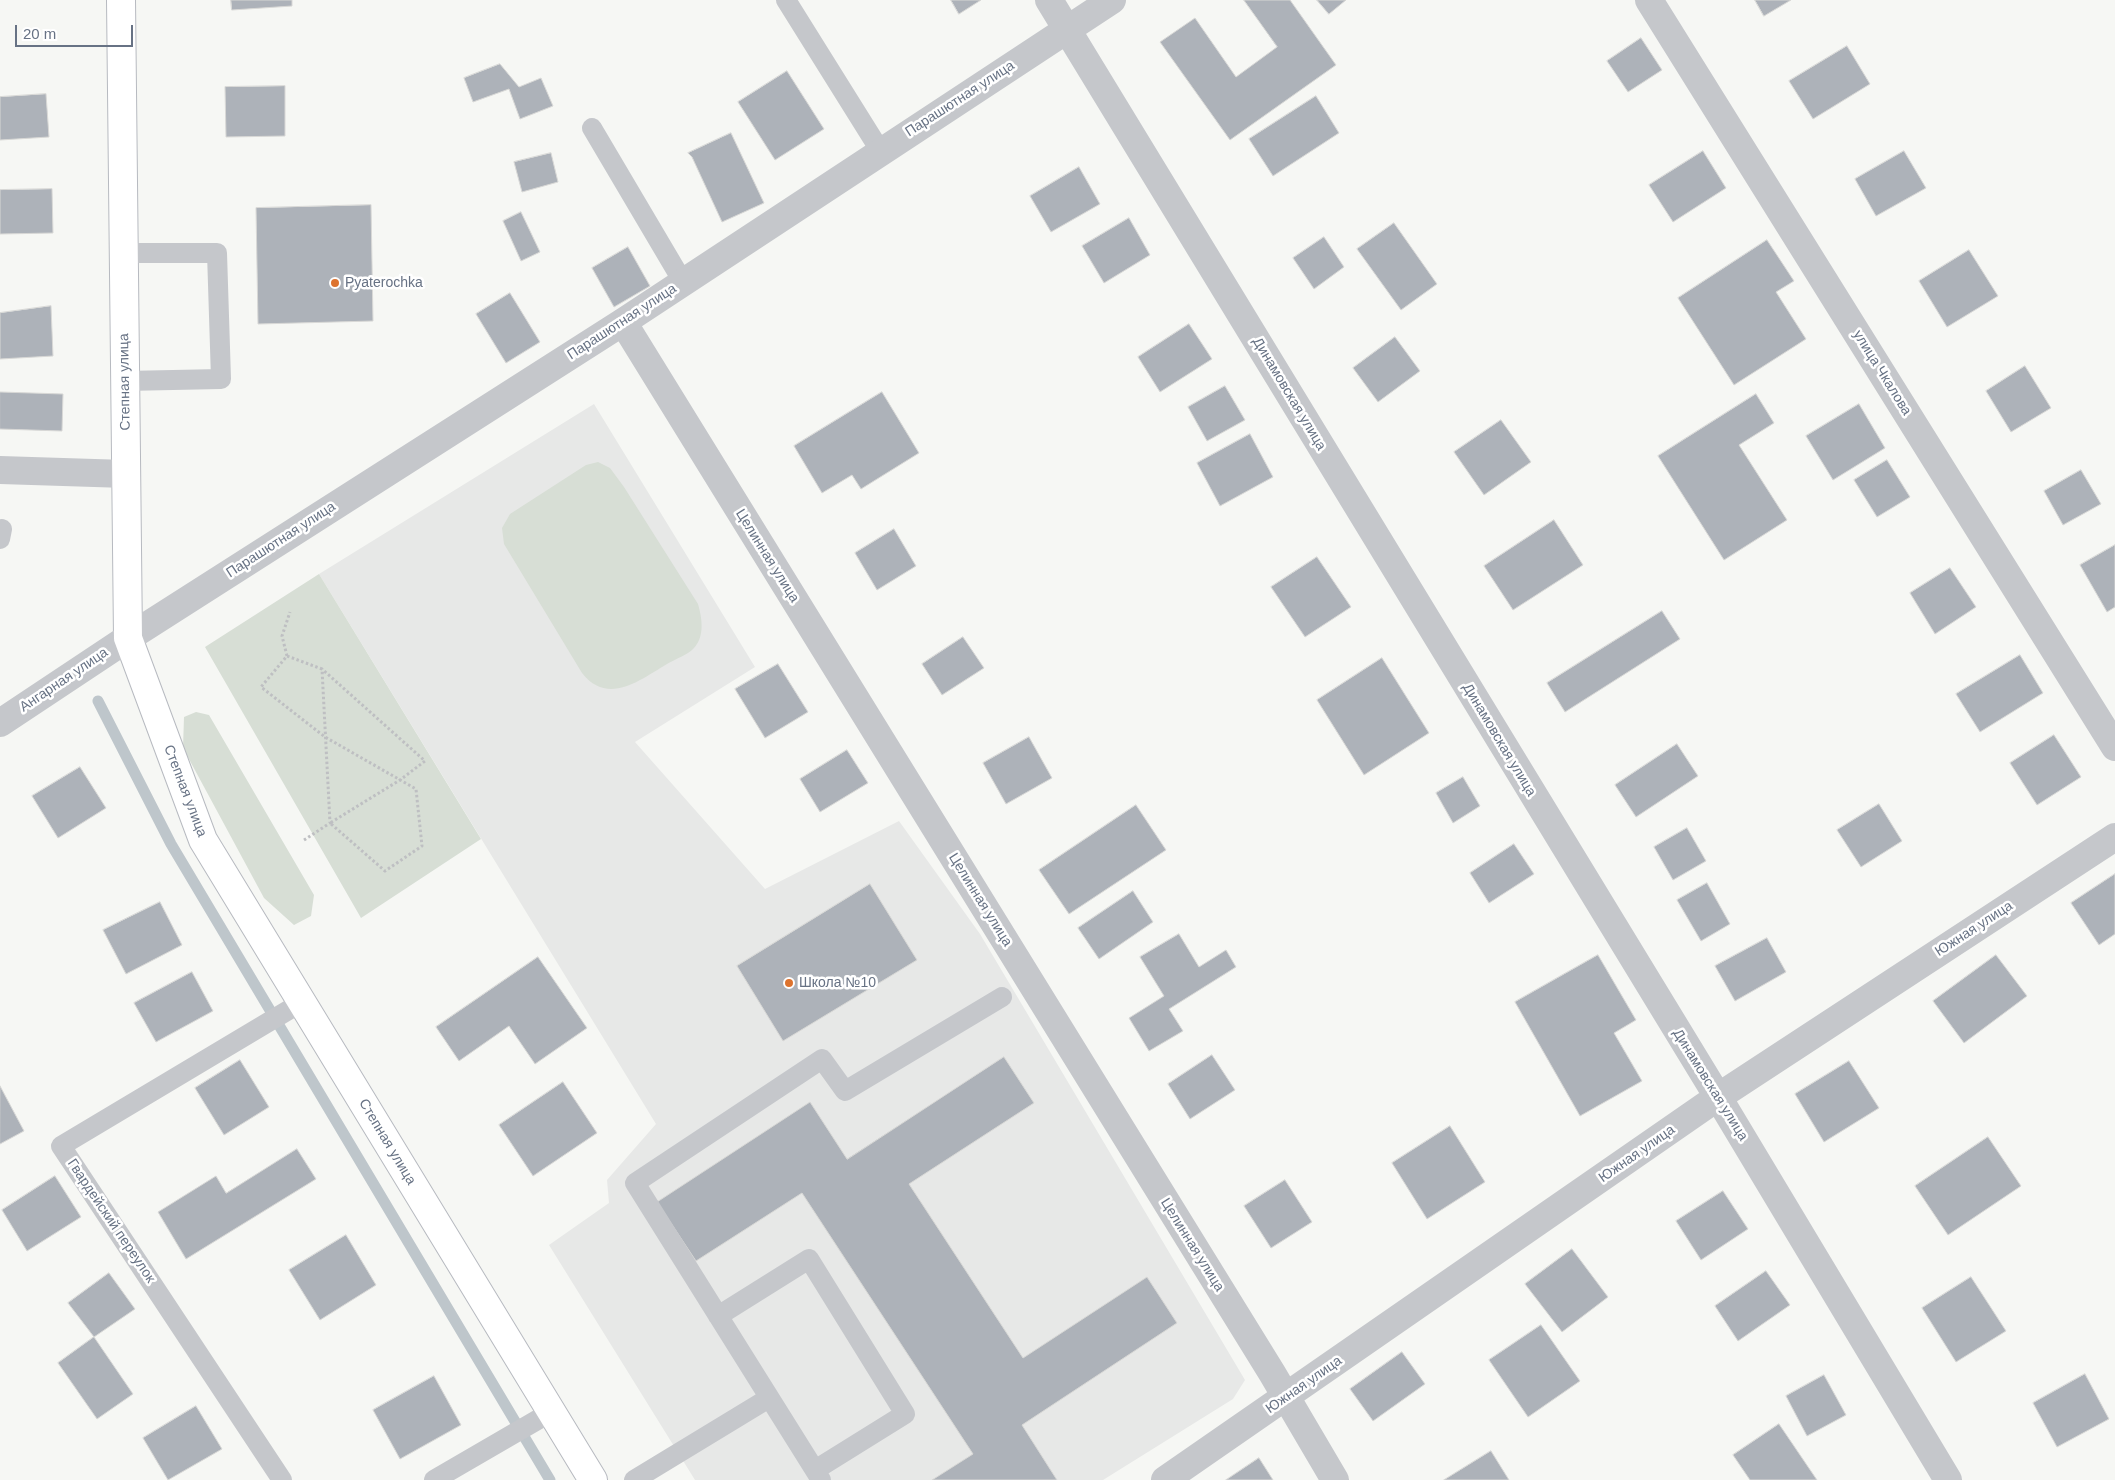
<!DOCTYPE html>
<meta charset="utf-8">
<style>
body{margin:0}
#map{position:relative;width:2115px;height:1480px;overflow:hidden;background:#f6f7f4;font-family:Arial,sans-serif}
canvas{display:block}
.scale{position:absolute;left:15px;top:25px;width:118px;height:22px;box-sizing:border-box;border:2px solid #677284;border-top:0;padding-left:6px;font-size:15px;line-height:18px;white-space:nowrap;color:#677284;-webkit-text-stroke:4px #fff;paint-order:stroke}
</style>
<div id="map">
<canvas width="2115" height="1480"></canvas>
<div class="scale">20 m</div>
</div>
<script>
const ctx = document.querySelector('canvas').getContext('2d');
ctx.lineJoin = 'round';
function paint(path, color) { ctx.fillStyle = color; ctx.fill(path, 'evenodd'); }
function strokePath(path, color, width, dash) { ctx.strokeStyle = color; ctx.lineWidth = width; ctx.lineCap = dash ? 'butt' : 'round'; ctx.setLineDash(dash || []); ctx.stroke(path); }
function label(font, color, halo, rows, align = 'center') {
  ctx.font = font + ' Arial,sans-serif'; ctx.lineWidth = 5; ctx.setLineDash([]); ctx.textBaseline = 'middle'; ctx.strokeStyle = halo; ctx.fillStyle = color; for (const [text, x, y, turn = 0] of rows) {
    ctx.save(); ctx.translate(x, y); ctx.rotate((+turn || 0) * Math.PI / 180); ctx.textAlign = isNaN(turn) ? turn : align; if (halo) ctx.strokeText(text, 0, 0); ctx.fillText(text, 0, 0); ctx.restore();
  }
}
const built = new Path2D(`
 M 594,404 L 755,667 L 635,742 L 765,889 L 899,821 L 980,934 L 1245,1380 L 1233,1399 L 1103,1480 L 695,1480 L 549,1245 L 609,1203 L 607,1180 L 656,1124 L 319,574 Z`);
const green = new Path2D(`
 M 598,462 L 610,468 L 624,487 L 698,604 C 702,618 705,636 694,648 C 688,655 675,659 667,664 C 640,680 608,706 582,673 L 504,544 L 502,528 L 510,514 L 586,465 Z
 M 319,574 L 481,839 L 361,918 L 205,647 Z
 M 196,712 L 209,715 L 314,895 L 311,916 L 294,925 L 264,898 L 183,748 L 184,717 Z`);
const stream = new Path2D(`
 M 98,701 L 171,844 L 550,1480`);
const building = new Path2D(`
 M 231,0 L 292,0 L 292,6 L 232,10 Z
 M 951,0 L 981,0 L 959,14 Z
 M 1244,0 L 1290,0 L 1336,65 L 1230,140 L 1160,42 L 1195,18 L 1236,77 L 1277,47 Z
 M 1317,0 L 1346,0 L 1329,14 Z
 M 1755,0 L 1791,0 L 1764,16 Z
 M 1641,38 L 1662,70 L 1628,92 L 1607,61 Z
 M 1847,46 L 1870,84 L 1813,119 L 1789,81 Z
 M 500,64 L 519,87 L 541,78 L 553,106 L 520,119 L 509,89 L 473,102 L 464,78 Z
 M 787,71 L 824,129 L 775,160 L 738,102 Z
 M 285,86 L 285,136 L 226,137 L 225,87 Z
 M 46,94 L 49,137 L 0,140 L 0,97 Z
 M 1316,96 L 1339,133 L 1273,176 L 1249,139 Z
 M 731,133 L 764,203 L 722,222 L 692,157 L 688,153 Z
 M 1703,151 L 1726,188 L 1673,222 L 1649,185 Z
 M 1904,151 L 1926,188 L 1876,216 L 1855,179 Z
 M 551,153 L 558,182 L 522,192 L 514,162 Z
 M 1079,167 L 1100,204 L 1051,232 L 1030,196 Z
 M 52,189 L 53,233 L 0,234 L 0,190 Z
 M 371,205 L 373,321 L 258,324 L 256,208 Z
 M 521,212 L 540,252 L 521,261 L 503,221 Z
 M 1129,218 L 1150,255 L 1104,283 L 1082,246 Z
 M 1394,223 L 1437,284 L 1401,310 L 1357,249 Z
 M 1324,237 L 1344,267 L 1314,289 L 1293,258 Z
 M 1767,240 L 1794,281 L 1776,292 L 1806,339 L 1734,385 L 1678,298 Z
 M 628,247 L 650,286 L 614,307 L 592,268 Z
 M 1969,250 L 1998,296 L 1947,327 L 1919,281 Z
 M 510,293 L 540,342 L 506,363 L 476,314 Z
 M 51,306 L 53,356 L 0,359 L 0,313 Z
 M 1189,324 L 1212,359 L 1160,392 L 1138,357 Z
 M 1395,337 L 1420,371 L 1378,402 L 1353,368 Z
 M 2025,366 L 2051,408 L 2011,432 L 1986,391 Z
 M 1225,386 L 1245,420 L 1207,441 L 1188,407 Z
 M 0,392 L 63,394 L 62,431 L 0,429 Z
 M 882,392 L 919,453 L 861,489 L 852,475 L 822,493 L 794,446 Z
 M 1756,394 L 1774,423 L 1739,445 L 1787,520 L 1724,560 L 1658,456 Z
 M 1859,404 L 1885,448 L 1833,480 L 1806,436 Z
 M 1501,420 L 1531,462 L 1484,495 L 1454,452 Z
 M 1250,434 L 1273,477 L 1220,506 L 1197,463 Z
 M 1887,460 L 1910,497 L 1877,517 L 1854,480 Z
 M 2081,470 L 2101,504 L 2063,525 L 2044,491 Z
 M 1554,520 L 1583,565 L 1513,610 L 1484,566 Z
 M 894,529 L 916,566 L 877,590 L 855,553 Z
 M 2115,545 L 2115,607 L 2107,612 L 2080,565 Z
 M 1317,557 L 1351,607 L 1305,637 L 1271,587 Z
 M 1950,568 L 1976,607 L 1935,634 L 1910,593 Z
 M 1662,611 L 1680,639 L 1565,712 L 1547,683 Z
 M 963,637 L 984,668 L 942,695 L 922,664 Z
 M 2020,655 L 2043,693 L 1980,732 L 1956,694 Z
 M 1382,658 L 1429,733 L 1364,775 L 1317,700 Z
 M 778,664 L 808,712 L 765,738 L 735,689 Z
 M 2054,735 L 2081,777 L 2037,805 L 2010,763 Z
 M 1029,737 L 1052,778 L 1006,804 L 983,763 Z
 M 1677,744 L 1698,776 L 1636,817 L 1615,785 Z
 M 847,750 L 868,783 L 820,812 L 800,779 Z
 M 80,767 L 106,808 L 58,838 L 32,796 Z
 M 1463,777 L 1480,806 L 1453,823 L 1436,793 Z
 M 1879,804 L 1902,841 L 1861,867 L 1837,830 Z
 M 1136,805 L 1166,850 L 1069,914 L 1039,870 Z
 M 1687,828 L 1706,861 L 1673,880 L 1654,847 Z
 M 1514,844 L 1534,874 L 1489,903 L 1470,873 Z
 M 2115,874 L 2115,934 L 2099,945 L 2071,903 Z
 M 1707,883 L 1730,924 L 1701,941 L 1677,900 Z
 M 870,884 L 917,960 L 783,1041 L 737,966 Z
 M 1133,891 L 1153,922 L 1099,959 L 1078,928 Z
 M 160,902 L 182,945 L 126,974 L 103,930 Z
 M 1179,934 L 1199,967 L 1226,950 L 1236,967 L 1169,1009 L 1183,1031 L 1149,1051 L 1129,1018 L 1164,996 L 1140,957 Z
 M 1767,938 L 1786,972 L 1735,1001 L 1715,966 Z
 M 1598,955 L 1636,1020 L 1614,1033 L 1642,1081 L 1580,1116 L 1515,1002 Z
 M 1996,955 L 2027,996 L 1964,1043 L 1933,1001 Z
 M 538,957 L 587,1028 L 535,1064 L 509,1026 L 459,1061 L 436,1027 Z
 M 192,972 L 213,1011 L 156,1042 L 134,1003 Z
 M 1212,1055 L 1235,1090 L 1190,1119 L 1168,1084 Z
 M 1004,1057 L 1034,1103 L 909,1184 L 1023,1358 L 1147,1277 L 1177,1323 L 1022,1425 L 1057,1480 L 932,1480 L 973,1454 L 802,1193 L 696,1261 L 657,1202 L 810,1102 L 847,1159 Z
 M 240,1060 L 269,1107 L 224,1135 L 195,1088 Z
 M 1849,1061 L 1879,1108 L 1824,1142 L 1795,1094 Z
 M 563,1082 L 597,1133 L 533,1176 L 499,1125 Z
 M 0,1086 L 24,1131 L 0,1144 Z
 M 1450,1126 L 1485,1182 L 1427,1219 L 1392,1163 Z
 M 1988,1137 L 2021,1186 L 1948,1235 L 1915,1186 Z
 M 297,1149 L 316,1179 L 186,1259 L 158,1212 L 216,1176 L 226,1193 Z
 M 55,1176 L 81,1217 L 27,1251 L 2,1210 Z
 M 1285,1180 L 1312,1222 L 1271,1248 L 1244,1206 Z
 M 1723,1191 L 1748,1229 L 1701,1260 L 1676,1221 Z
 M 346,1235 L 376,1285 L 320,1320 L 289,1270 Z
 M 1572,1249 L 1608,1297 L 1562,1332 L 1525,1284 Z
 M 1766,1271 L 1790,1305 L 1738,1341 L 1715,1306 Z
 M 109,1273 L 135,1309 L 94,1337 L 68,1303 Z
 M 1971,1277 L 2006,1331 L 1956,1362 L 1922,1308 Z
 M 1541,1325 L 1580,1381 L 1528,1417 L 1489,1360 Z
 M 94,1337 L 133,1394 L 97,1419 L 58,1363 Z
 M 1402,1352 L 1425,1384 L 1373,1421 L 1350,1389 Z
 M 2085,1374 L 2109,1419 L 2057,1447 L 2033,1403 Z
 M 1824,1375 L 1846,1415 L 1807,1436 L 1786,1396 Z
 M 434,1376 L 461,1425 L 400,1459 L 373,1410 Z
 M 196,1406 L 222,1449 L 168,1480 L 143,1438 Z
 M 1779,1424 L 1817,1480 L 1750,1480 L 1733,1455 Z
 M 1491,1451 L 1509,1480 L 1444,1480 Z
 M 1259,1458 L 1273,1480 L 1226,1480 Z`);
const path = new Path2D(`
 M 287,656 L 282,636 L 290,612
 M 304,840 L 330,823 L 322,669 L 287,656 L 261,687 L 325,737 L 416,789 L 422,846 L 385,871 L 330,823 L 400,780 L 425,761 L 322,669`);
const lane = new Path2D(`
 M 786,0 L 881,152
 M 592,128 L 683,282
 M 124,253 L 217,253 L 221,379 L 125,381
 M 0,539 L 2,529
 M 718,1316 L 809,1259 L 905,1414 L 815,1470
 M 282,1480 L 61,1146 L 302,1002
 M 434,1480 L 551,1412
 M 634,1480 L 769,1398
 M 821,1480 L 635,1183 L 822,1059 L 845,1091 L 1002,997`);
const street = new Path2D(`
 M 1049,0 L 1718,1097 L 1948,1480
 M 1649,0 L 2115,747
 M 623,322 L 1272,1373 L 1335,1480
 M 0,470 L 126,474
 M 0,723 L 128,638 L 623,322 L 1112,0
 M 1165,1480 L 1718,1097 L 2115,837`);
const secondary = new Path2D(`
 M 121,0 L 128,638 L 203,840 L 593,1480`);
const markers = [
 [335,283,5,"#dd732e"],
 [789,983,5,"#dd732e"]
];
const streetNames = [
 ["Парашютная улица",960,99,-33],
 ["Парашютная улица",622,322,-33],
 ["улица Чкалова",1882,373,58],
 ["Степная улица",125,382,-91],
 ["Динамовская улица",1289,394,59],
 ["Парашютная улица",281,540,-33],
 ["Целинная улица",767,556,58],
 ["Ангарная улица",64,680,-34],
 ["Динамовская улица",1499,740,59],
 ["Степная улица",185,791,69],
 ["Целинная улица",980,900,58],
 ["Южная улица",1974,929,-33],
 ["Динамовская улица",1710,1085,58],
 ["Степная улица",387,1142,59],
 ["Южная улица",1637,1154,-35],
 ["Гвардейский переулок",111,1221,56],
 ["Целинная улица",1192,1245,58],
 ["Южная улица",1304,1385,-35]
];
const poiNames = [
 ["Pyaterochka",345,283],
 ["Школа №10",799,983]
];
paint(built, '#e7e8e7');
paint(green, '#d7ded5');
strokePath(stream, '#bec6cb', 11);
paint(building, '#adb2b9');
strokePath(building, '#d8d8d6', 1);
strokePath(secondary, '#b7bac0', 30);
strokePath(path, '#bebfc2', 3, [2.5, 2.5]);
strokePath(lane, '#c5c7cb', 20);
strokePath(street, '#c5c7cb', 28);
strokePath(secondary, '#fff', 28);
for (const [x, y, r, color] of markers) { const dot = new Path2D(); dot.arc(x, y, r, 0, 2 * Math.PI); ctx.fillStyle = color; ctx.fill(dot); strokePath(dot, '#fff', 2); }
label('14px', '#677284', '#fff', streetNames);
label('14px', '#677284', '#fff', poiNames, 'left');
</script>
